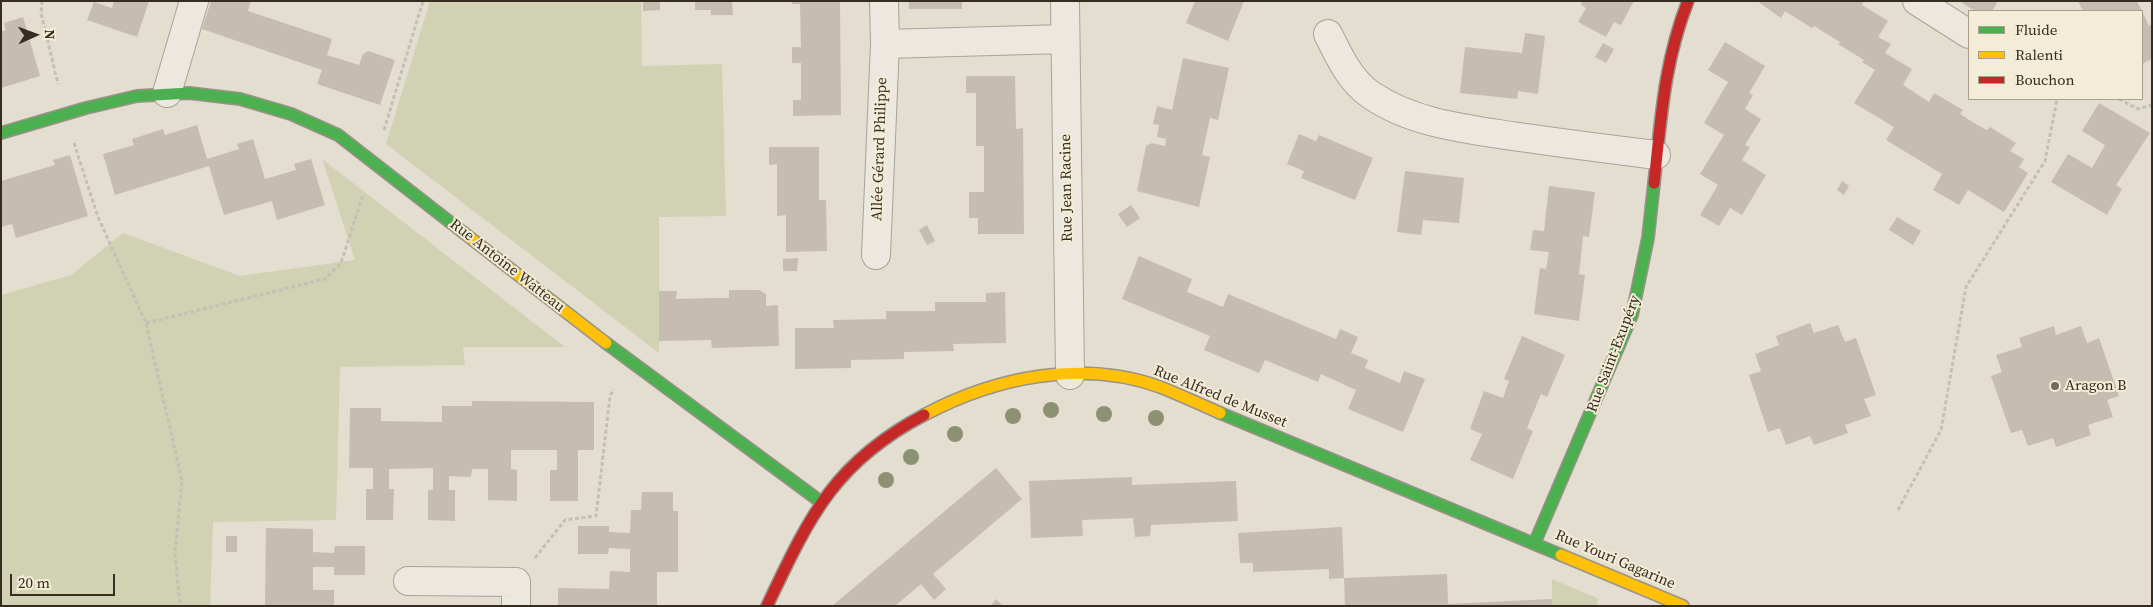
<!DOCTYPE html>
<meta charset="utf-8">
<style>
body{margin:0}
#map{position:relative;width:2153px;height:607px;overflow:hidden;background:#e3decf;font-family:"Source Serif 4",serif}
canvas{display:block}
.frame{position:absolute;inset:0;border:2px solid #372c20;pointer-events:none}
.legend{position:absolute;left:1968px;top:10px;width:175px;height:90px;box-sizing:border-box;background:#f3ecd6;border:1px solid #a89f8d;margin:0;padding:6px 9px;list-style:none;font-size:15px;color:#372c20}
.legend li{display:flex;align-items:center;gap:10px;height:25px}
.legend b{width:25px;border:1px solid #a89f8d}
.north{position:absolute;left:10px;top:10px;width:50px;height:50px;-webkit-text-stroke:4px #f3ecd6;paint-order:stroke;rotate:88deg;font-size:14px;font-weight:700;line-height:20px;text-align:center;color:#372c20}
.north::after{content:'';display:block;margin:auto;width:18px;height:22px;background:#372c20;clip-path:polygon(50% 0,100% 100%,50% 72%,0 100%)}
.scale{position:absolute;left:10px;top:574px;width:105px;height:22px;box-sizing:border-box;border:2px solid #372c20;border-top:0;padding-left:6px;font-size:15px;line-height:18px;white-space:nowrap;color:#372c20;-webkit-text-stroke:4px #f3ecd6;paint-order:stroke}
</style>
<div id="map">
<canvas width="2153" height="607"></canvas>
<div class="frame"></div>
<ul class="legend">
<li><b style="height:6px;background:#4caf50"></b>Fluide</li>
<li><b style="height:6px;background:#ffc107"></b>Ralenti</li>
<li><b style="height:6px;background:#c62828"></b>Bouchon</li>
</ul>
<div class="north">N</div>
<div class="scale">20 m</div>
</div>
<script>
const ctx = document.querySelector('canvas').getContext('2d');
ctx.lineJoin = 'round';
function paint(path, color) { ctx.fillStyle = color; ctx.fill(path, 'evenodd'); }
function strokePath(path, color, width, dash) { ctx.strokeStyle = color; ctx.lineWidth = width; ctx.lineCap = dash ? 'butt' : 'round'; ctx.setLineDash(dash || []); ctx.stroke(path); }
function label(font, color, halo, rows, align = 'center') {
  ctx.font = font + ' "Source Serif 4",serif'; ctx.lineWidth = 4; ctx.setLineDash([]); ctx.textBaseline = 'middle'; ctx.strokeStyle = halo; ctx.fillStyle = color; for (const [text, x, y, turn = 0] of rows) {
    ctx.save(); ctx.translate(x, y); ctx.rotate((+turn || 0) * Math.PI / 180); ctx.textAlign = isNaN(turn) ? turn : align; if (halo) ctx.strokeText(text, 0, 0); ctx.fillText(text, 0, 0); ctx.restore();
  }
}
const green = new Path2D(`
 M 430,1 L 641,1 L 642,66 L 722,64 L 726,216 L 659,217 L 659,353 L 386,144 Z
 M 322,159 L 565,347 L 463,347 L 465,365 L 340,367 L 336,520 L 213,522 L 210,606 L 1,606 L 1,295 L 71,275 L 123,233 L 240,276 L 355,260 Z
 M 1552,579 L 1599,599 L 1596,606 L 1552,606 Z`);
const building = new Path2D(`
 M 114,1 L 149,1 L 137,37 L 87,20 L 94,2 L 112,8 Z
 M 211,1 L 251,1 L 248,11 L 332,39 L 327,55 L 359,65 L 363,54 L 368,51 L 395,60 L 380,105 L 317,84 L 322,70 L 202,29 Z
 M 643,1 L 660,1 L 660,10 L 643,11 Z
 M 695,1 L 732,1 L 733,15 L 711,15 L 711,10 L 695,10 Z
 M 792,1 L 840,1 L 841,115 L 793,116 L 793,100 L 801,100 L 801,63 L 792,63 L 792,47 L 801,47 L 800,4 L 792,4 Z
 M 909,1 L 962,1 L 962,9 L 909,9 Z
 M 1195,1 L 1244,1 L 1228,41 L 1186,23 Z
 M 1582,1 L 1634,1 L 1621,25 L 1614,22 L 1606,37 L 1578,22 L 1586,8 L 1581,5 Z
 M 1757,1 L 1864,1 L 1862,5 L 1888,21 L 1878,37 L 1891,44 L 1885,53 L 1912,69 L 1903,85 L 1929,102 L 1934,93 L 1963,110 L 1960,114 L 1974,123 L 1987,130 L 1990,127 L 2016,143 L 2010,151 L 2024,159 L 2019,167 L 2028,173 L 2004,212 L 1968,190 L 1959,205 L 1933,190 L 1942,174 L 1886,140 L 1894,127 L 1854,103 L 1875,70 L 1862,62 L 1864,60 L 1838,44 L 1840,42 L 1814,26 L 1812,28 L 1785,11 L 1781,18 Z
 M 1959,1 L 1998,1 L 1992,11 L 1975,11 Z
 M 2078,1 L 2137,1 L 2142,11 L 2149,26 L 2152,24 L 2152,59 L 2142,64 L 2142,11 L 2083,11 Z
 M 23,17 L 40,76 L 1,88 L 1,32 L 6,30 L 4,23 Z
 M 1525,33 L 1545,36 L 1538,94 L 1518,91 L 1517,99 L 1460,93 L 1465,47 L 1522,53 Z
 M 1725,42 L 1765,66 L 1749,93 L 1753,95 L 1745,109 L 1761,119 L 1745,145 L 1750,147 L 1742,160 L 1766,175 L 1742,215 L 1730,208 L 1719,226 L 1700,215 L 1718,185 L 1700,174 L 1724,135 L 1704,123 L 1728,82 L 1708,70 Z
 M 1603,43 L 1614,49 L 1606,63 L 1595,57 Z
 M 1183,58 L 1229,68 L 1218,120 L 1210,118 L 1202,155 L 1210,157 L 1199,207 L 1137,191 L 1146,146 L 1152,143 L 1165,146 L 1166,139 L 1157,137 L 1159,125 L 1153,124 L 1157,106 L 1172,110 Z
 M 966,76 L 1015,76 L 1016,129 L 1023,128 L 1024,234 L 978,234 L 978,218 L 969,218 L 969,192 L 984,192 L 984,146 L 976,146 L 976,93 L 966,93 Z
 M 2099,103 L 2150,133 L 2116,185 L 2122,189 L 2107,215 L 2051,182 L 2068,154 L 2092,168 L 2105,145 L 2082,131 Z
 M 197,125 L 207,159 L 239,149 L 237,144 L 253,139 L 265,179 L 296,170 L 294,164 L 311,159 L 325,205 L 277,220 L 272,201 L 224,215 L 209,166 L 115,195 L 103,154 L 134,145 L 132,139 L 163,129 L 165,135 Z
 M 1299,134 L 1316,141 L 1319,135 L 1373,158 L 1355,200 L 1301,178 L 1304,171 L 1287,164 Z
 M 769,147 L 819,147 L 819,200 L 826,200 L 827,251 L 786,252 L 786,215 L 777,216 L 777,164 L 769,165 Z
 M 70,155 L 88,216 L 16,238 L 12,224 L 1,227 L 1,181 L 55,165 L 53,160 Z
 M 1405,171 L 1464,178 L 1459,223 L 1423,220 L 1421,235 L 1397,232 Z
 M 1842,181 L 1849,186 L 1844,195 L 1837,190 Z
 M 1549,186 L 1595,192 L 1589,237 L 1583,236 L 1581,256 L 1579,274 L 1585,275 L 1579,321 L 1534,314 L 1540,268 L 1546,269 L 1549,252 L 1530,250 L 1533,230 L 1544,231 Z
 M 1131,205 L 1140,218 L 1127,227 L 1118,214 Z
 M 1897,217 L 1921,231 L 1913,245 L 1889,230 Z
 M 927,225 L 935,241 L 927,245 L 919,230 Z
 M 1139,256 L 1192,279 L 1187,292 L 1223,307 L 1228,294 L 1336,339 L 1340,329 L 1358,337 L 1351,353 L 1368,360 L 1365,368 L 1400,383 L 1404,371 L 1425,379 L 1403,432 L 1348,409 L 1356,390 L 1321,374 L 1318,382 L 1265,360 L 1259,373 L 1204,350 L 1210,336 L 1122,299 Z
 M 798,258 L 797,271 L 783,271 L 783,259 Z
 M 729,290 L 759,290 L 766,294 L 766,306 L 778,305 L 779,346 L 712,348 L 711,340 L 659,341 L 659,291 L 677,291 L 676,299 L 711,298 L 729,298 Z
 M 1005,292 L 1006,343 L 953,344 L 954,351 L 904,352 L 904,359 L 851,360 L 851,368 L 795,369 L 795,328 L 834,328 L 833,320 L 886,319 L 886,311 L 935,311 L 935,302 L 986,302 L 986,293 Z
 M 1810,323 L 1814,333 L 1838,325 L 1845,342 L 1856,338 L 1876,395 L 1864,399 L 1871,416 L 1845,425 L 1848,433 L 1814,445 L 1810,436 L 1786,445 L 1780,428 L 1768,432 L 1749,375 L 1761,371 L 1755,354 L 1779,345 L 1776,336 Z
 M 2054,326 L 2056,335 L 2081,326 L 2087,343 L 2099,338 L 2119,396 L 2107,400 L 2113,417 L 2088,425 L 2091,435 L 2056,447 L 2053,438 L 2028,446 L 2022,430 L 2011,433 L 1991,376 L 2002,372 L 1996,355 L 2022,347 L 2019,338 Z
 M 1522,336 L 1565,355 L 1547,397 L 1541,394 L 1527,428 L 1533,431 L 1513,479 L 1470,460 L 1482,434 L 1470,429 L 1484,391 L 1503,398 L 1509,381 L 1504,379 Z
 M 472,401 L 594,402 L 594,450 L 578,450 L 578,501 L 550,501 L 550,470 L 557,470 L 557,450 L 511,450 L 511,469 L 517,470 L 517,501 L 488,500 L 488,469 L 472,469 L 471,477 L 449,476 L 449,490 L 455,490 L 455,521 L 428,520 L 428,490 L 433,490 L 433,468 L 389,469 L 389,489 L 394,489 L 393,520 L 366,520 L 366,489 L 373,489 L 373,468 L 349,468 L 350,408 L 381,408 L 381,421 L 442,422 L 442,406 L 472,406 Z
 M 996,468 L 1022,499 L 933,574 L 946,589 L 934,600 L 921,584 L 895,606 L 832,606 Z
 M 1132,477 L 1132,485 L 1236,481 L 1238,521 L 1151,525 L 1150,536 L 1135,537 L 1133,518 L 1082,520 L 1083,536 L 1031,538 L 1029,481 Z
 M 642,492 L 673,492 L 673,511 L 678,511 L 678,572 L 657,572 L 657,606 L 558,606 L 558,588 L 609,589 L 610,571 L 630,572 L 630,549 L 609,548 L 608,554 L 578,554 L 578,526 L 609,526 L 609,532 L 630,533 L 631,510 L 641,510 Z
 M 1342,527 L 1344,578 L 1329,579 L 1329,569 L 1253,572 L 1253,563 L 1240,563 L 1238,533 Z
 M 266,528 L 313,529 L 313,552 L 334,553 L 335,546 L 365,546 L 365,575 L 334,575 L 334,567 L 313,567 L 313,590 L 334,590 L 334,606 L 265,606 Z
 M 226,536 L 237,536 L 237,552 L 226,552 Z
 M 1447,574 L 1448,604 L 1552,599 L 1552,606 L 1345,606 L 1344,578 Z
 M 996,599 L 1003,606 L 991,606 Z`);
const path = new Path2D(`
 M 42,1 L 41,13 L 58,84
 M 2119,99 L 2138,109 L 2152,105
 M 384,130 L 423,1
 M 74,143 L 98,217 L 146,323 L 182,481 L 175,553 L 180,606
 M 146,323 L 325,279 L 341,263 L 363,195
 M 1898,510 L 1941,430 L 1966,287 L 2045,161 L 2057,99
 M 535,558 L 565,520 L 596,516 L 610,396 L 614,389`);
const street = new Path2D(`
 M 1065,1 L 1070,375
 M 1917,1 L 1969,34
 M 1328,34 C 1339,56 1350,81 1371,95 C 1412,123 1465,129 1512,136 C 1560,143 1608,149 1656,155
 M 885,44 L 1065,39
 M 167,93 L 194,1
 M 876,255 L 885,44 L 884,1
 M 408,581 L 516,582 L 516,606`);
const fast = new Path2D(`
 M 1,133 L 86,108 L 137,96 L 189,93 L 240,99 L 291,114 L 338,135 L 464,233
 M 606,343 L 821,502
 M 1220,413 L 1561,555
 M 1535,542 L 1632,315 L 1648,238 L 1654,183`);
const slow = new Path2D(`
 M 464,233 L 606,343
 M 924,415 C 995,377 1082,359 1160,387 C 1180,395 1200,404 1220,413
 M 1561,555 L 1683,606`);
const jam = new Path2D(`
 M 1654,183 C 1661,119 1664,62 1688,1
 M 767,606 C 809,518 833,463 924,415`);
const trees = [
 [1051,410],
 [1104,414],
 [1013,416],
 [1156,418],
 [955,434],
 [911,457],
 [886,480]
];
const markers = [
 [2055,386,5,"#736a5d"]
];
const streetNames = [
 ["Allée Gérard Philippe",880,149,-88],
 ["Rue Jean Racine",1067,188,-91],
 ["Rue Antoine Watteau",507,266,38],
 ["Rue Saint-Exupéry",1614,354,-69],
 ["Rue Alfred de Musset",1220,397,22],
 ["Rue Youri Gagarine",1615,560,23]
];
const poiNames = [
 ["Aragon B",2065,386]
];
paint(green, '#d1d2b3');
paint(building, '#c6bdb0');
strokePath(street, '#a8a398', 30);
strokePath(fast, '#989288', 14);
strokePath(slow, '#989288', 14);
strokePath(jam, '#989288', 14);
strokePath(path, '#c4bfb7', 3, [4, 2.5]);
strokePath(street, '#ece8e0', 28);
strokePath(fast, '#4caf50', 11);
strokePath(slow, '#ffc107', 11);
strokePath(jam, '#c62828', 11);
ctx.fillStyle = '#8d9174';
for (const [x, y] of trees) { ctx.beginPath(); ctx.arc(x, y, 8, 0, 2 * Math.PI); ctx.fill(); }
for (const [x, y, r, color] of markers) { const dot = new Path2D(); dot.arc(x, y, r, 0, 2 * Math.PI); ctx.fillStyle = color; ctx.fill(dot); strokePath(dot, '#f3ecd6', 2); }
label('15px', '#372c20', '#f3ecd6', streetNames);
label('15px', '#372c20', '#f3ecd6', poiNames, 'left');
</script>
